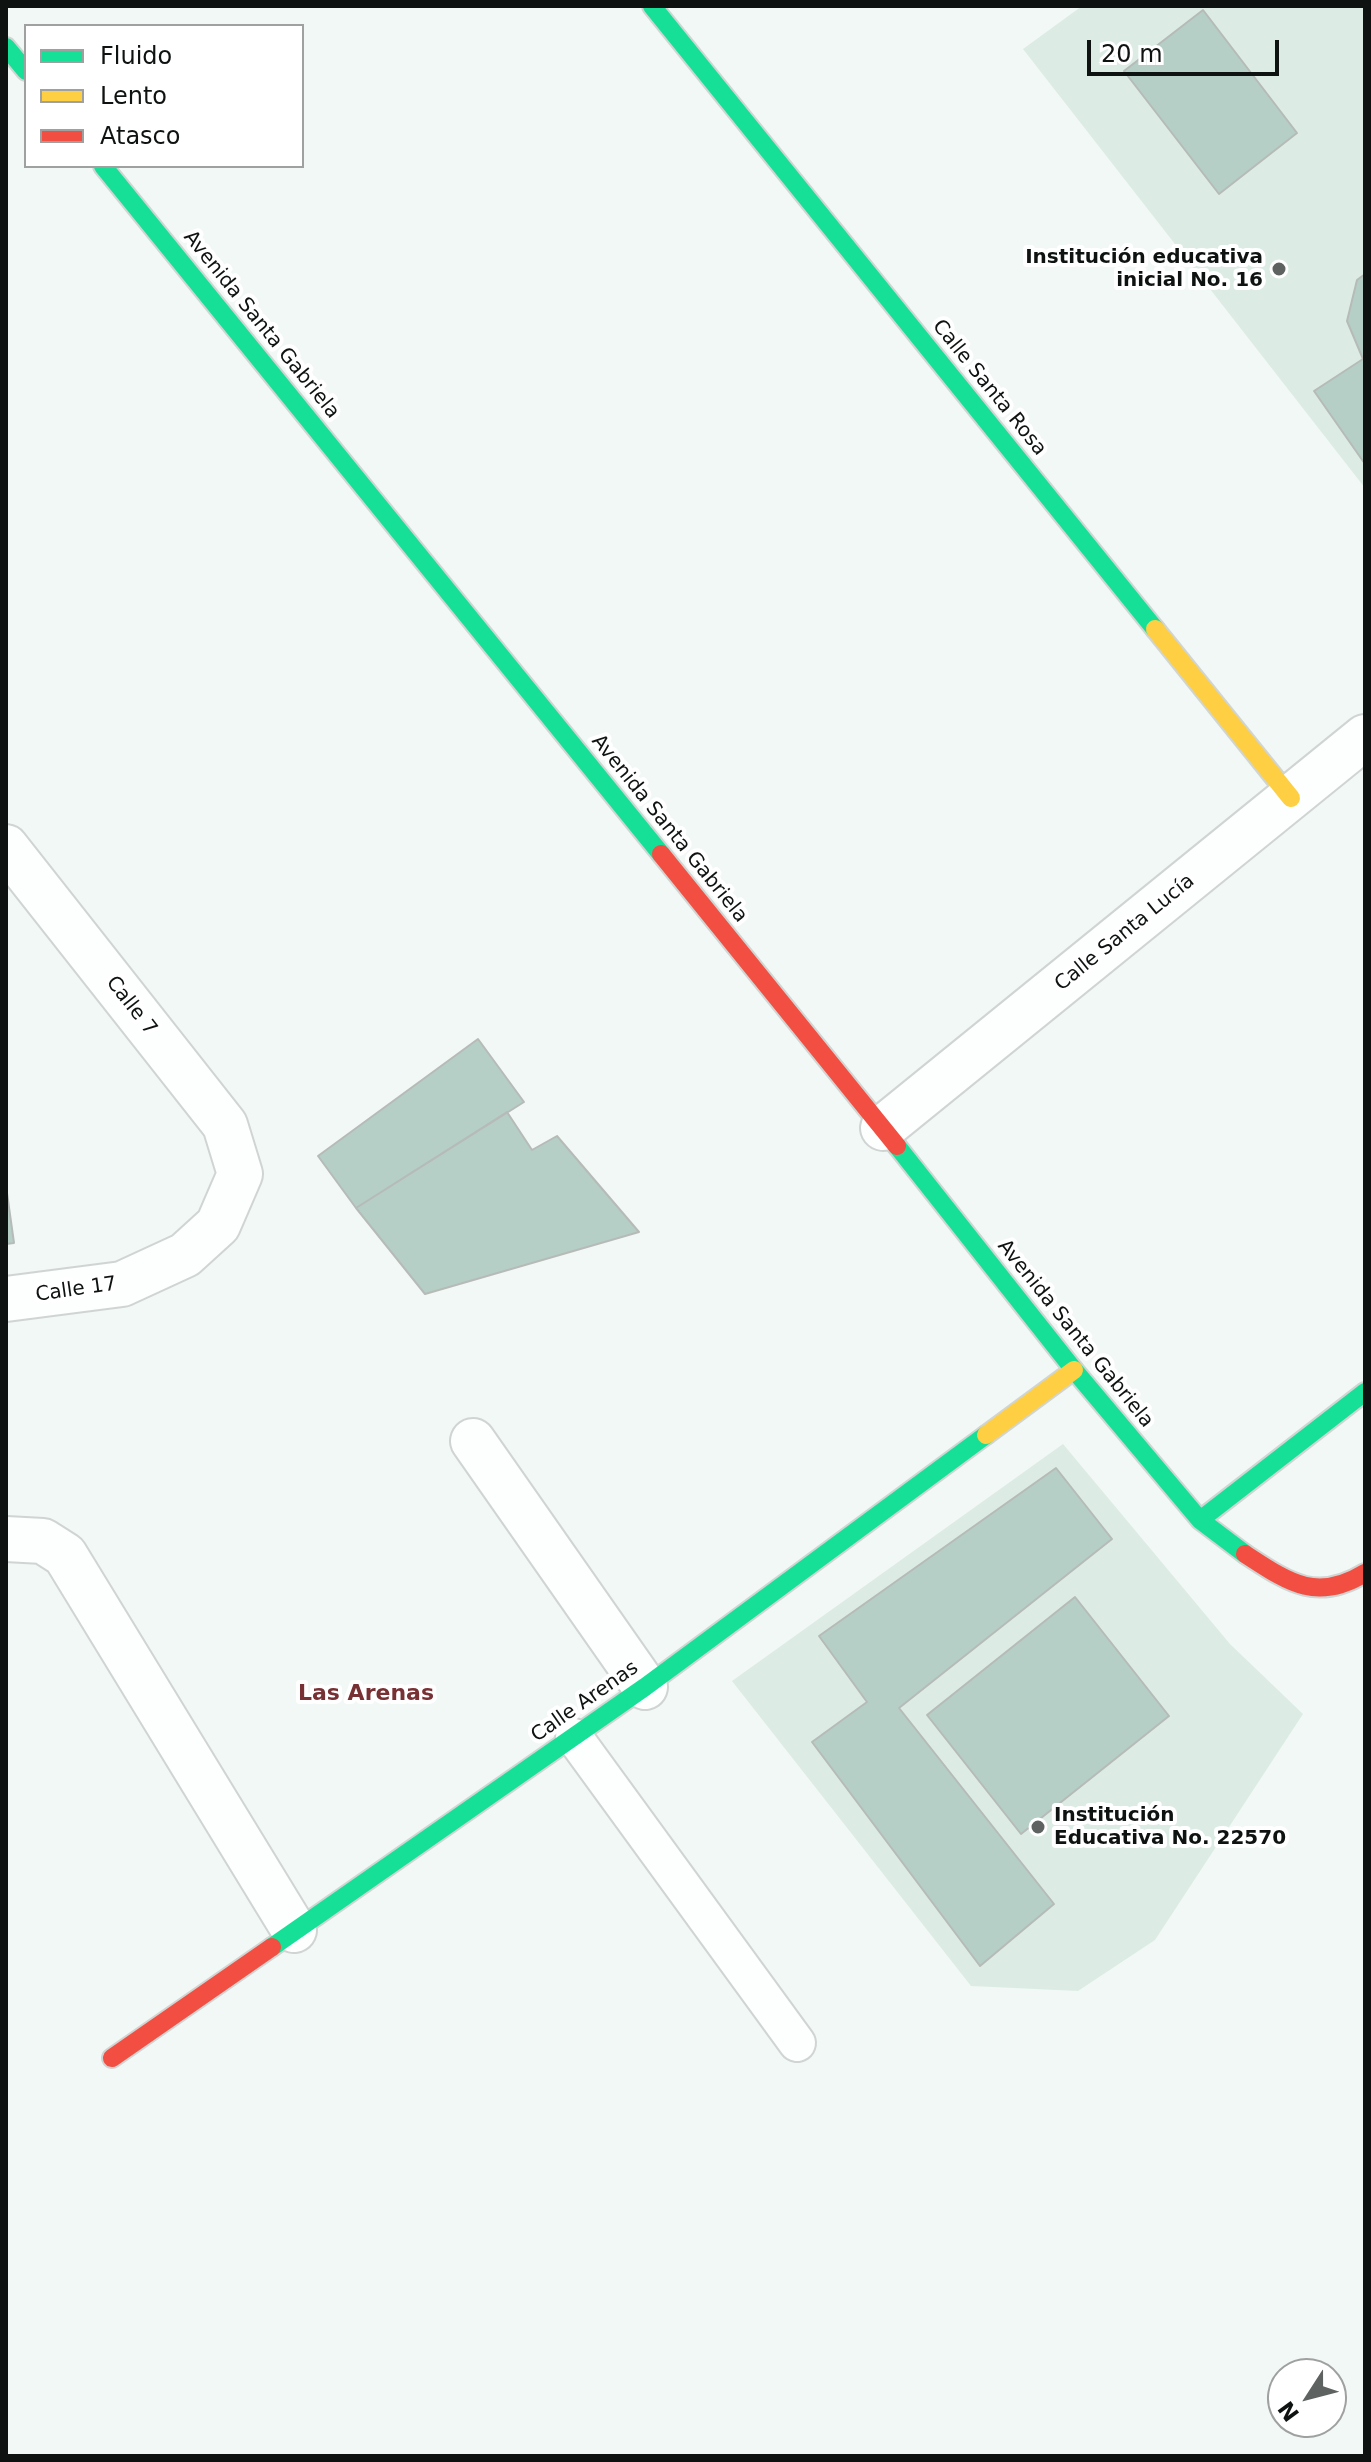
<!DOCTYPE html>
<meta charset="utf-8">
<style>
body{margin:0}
#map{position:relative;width:1371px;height:2462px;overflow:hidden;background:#f2f8f5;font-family:"DejaVu Sans",sans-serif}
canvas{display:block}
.frame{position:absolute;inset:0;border:8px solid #0e1211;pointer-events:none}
.legend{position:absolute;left:24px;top:24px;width:280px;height:144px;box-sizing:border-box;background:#fff;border:2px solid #9fa0a0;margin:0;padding:10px 14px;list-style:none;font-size:24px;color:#0e1211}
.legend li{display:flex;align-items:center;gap:16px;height:40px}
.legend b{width:40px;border:2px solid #9fa0a0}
.north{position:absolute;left:1267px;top:2358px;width:80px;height:80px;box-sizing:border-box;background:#fff;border:2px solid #9fa0a0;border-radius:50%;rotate:234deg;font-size:22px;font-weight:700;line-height:32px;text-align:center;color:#0e1211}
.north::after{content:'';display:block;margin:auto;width:28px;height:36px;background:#5e6261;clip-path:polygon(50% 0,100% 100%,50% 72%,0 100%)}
.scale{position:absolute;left:1087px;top:40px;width:192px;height:36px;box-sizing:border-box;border:4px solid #0e1211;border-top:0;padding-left:10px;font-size:24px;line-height:28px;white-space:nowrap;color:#0e1211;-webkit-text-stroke:6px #fff;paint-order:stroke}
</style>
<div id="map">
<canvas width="1371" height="2462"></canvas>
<div class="frame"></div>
<ul class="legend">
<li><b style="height:10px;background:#16e098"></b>Fluido</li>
<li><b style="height:10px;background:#ffcf43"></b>Lento</li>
<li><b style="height:10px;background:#f24e42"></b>Atasco</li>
</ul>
<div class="north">N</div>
<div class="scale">20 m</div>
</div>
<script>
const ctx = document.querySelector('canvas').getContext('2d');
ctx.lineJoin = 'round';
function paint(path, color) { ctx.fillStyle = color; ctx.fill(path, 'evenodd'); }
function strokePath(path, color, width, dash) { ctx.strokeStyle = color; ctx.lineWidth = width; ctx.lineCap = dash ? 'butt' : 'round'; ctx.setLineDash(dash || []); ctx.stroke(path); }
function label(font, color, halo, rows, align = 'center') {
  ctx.font = font + ' "DejaVu Sans",sans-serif'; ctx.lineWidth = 8; ctx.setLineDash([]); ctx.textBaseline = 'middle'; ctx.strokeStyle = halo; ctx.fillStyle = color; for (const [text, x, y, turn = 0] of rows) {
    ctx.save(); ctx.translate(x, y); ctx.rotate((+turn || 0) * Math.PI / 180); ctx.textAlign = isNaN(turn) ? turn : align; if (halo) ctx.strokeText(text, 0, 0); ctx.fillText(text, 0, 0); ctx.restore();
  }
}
const built = new Path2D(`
 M 1082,6 L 1365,6 L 1365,488 L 1023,49 Z
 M 1063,1444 L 1230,1644 L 1303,1714 L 1155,1940 L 1078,1991 L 971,1986 L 732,1681 Z`);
const building = new Path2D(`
 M 1203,10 L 1297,133 L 1219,194 L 1124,71 Z
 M 1365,274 L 1365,464 L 1314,391 L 1363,359 L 1347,321 L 1357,280 Z
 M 478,1039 L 524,1102 L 356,1208 L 318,1156 Z
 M 507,1112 L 532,1150 L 557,1136 L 639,1232 L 425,1294 L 356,1208 Z
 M 6,1186 L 14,1243 L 6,1244 Z
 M 1056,1468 L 1112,1539 L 899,1708 L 1054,1904 L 980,1966 L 812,1742 L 867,1702 L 819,1636 Z
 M 1075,1597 L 1169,1716 L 1021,1834 L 927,1715 Z`);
const lane = new Path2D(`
 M 574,1737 L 797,2043`);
const street = new Path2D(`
 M 6,847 L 225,1125 L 240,1174 L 218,1225 L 185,1255 L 122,1284 L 6,1299
 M 883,1128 L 1365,737
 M 473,1441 L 645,1687
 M 6,1539 L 43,1541 L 65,1555 L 294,1930`);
const fast = new Path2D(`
 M 652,6 L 1155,629
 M 6,47 L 26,71
 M 103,166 L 661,854
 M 897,1146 L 1074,1370 L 1200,1520 L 1245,1554
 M 1200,1520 L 1365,1392
 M 272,1947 L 645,1687 L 986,1435`);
const slow = new Path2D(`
 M 1155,629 L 1291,798
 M 986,1435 L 1074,1370`);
const jam = new Path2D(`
 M 661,854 L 897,1146
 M 1245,1554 C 1288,1582 1316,1603 1365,1573
 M 112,2058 L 272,1947`);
const markers = [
 [1279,269,8,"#5e6261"],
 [1038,1827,8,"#5e6261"]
];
const poiNames = [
 ["Institución educativa",1263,258],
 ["inicial No. 16",1263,281],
 ["Institución",1054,1816,"left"],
 ["Educativa No. 22570",1054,1839,"left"]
];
const streetNames = [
 ["Avenida Santa Gabriela",261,325,51],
 ["Calle Santa Rosa",989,388,51],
 ["Avenida Santa Gabriela",669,829,51],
 ["Calle Santa Lucía",1125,933,-39],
 ["Calle 7",131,1006,52],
 ["Calle 17",76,1290,-8],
 ["Avenida Santa Gabriela",1075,1334,51],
 ["Calle Arenas",585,1702,-35]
];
const neighbourhoodNames = [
 ["Las Arenas",366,1694]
];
paint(built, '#dcece5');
paint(building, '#b5cfc7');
strokePath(building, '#b6bbb8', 2);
strokePath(lane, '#d0d5d3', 40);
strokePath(street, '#d0d5d3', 48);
strokePath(fast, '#d0d5d3', 22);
strokePath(slow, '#d0d5d3', 22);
strokePath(jam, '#d0d5d3', 22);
strokePath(lane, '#fdfefe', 36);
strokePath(street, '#fdfefe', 44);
strokePath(fast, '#16e098', 18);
strokePath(slow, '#ffcf43', 18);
strokePath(jam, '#f24e42', 18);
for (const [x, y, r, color] of markers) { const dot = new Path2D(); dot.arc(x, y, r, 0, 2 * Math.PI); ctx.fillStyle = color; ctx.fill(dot); strokePath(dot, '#fff', 3); }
label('bold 20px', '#0e1211', '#fff', poiNames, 'right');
label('20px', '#0e1211', '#fff', streetNames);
label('bold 22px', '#773033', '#fff', neighbourhoodNames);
</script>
